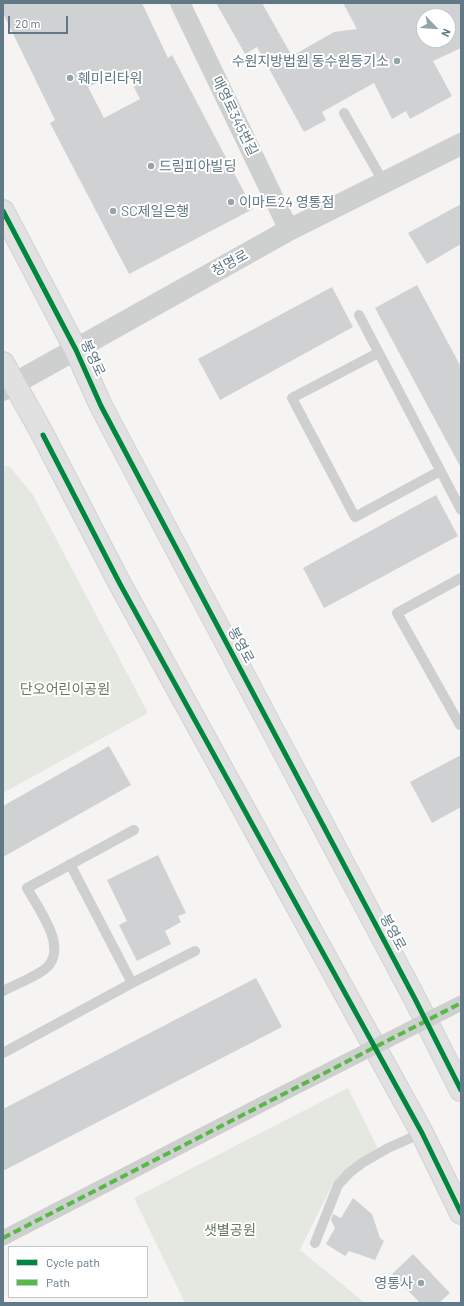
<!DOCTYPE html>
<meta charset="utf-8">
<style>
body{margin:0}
#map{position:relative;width:464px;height:1306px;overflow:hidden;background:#f5f4f2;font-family:Barlow,sans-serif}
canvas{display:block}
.frame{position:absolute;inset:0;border:4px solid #617886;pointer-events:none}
.legend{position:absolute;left:8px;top:1246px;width:140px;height:52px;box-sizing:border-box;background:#fff;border:1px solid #c0c9cf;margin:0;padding:5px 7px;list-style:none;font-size:12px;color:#617886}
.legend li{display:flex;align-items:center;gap:8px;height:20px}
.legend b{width:20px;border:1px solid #c0c9cf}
.north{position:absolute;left:416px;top:8px;width:40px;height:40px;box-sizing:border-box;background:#fff;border:1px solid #c0c9cf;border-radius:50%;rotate:115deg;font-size:11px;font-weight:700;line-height:16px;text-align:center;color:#617886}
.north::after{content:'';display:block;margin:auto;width:14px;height:18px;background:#95a3ac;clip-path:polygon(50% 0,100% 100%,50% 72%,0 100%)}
.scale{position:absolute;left:8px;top:16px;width:60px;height:18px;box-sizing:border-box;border:2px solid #617886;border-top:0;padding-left:5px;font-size:12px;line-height:14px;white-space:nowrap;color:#617886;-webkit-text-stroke:3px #fff;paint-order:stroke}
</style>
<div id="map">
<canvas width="464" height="1306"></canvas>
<div class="frame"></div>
<ul class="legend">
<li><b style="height:5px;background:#00873e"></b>Cycle path</li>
<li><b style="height:5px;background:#58b947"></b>Path</li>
</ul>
<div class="north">N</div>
<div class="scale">20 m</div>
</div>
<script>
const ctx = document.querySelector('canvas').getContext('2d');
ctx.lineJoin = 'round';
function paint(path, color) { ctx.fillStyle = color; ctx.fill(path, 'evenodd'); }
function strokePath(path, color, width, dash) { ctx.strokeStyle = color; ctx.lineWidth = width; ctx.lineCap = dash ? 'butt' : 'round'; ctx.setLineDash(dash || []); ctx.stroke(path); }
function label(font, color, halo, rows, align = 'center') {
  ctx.font = font + ' Barlow,"Noto Sans KR",sans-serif'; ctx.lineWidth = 4; ctx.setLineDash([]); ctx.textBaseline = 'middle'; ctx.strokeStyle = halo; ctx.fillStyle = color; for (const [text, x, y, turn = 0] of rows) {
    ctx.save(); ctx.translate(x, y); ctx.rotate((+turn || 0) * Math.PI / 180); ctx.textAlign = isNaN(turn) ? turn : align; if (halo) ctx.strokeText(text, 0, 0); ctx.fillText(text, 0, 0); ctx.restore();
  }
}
const green = new Path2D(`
 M 3,465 L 10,467 L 33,495 L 148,713 L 3,793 Z
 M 348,1088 L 381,1155 L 333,1183 L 300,1250 L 365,1303 L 185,1303 L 134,1198 Z`);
const building = new Path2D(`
 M 3,3 L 142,3 L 168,58 L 172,55 L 253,209 L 129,274 L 50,123 L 55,120 L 3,13 ZM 125,69 L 140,99 L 104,118 L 88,87 Z
 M 216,3 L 262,3 L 292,56 L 334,32 L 357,29 L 343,3 L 461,3 L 461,48 L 433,61 L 452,96 L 410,119 L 406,111 L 392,119 L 374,83 L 322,112 L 326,120 L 304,132 L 257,47 L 245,54 ZM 424,16 L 448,16 L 448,40 L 424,40 Z
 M 461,204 L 461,244 L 427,264 L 408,233 Z
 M 417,285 L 461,367 L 461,468 L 375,308 Z
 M 332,287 L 353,327 L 220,400 L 198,359 Z
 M 436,495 L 458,536 L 324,608 L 303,568 Z
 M 109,746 L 131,785 L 3,857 L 3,806 Z
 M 461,755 L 461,807 L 432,823 L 410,782 Z
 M 158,855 L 186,913 L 178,916 L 181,922 L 165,931 L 171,944 L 137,961 L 119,925 L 127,921 L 107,880 Z
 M 256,978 L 282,1027 L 3,1171 L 3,1109 Z
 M 353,1198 L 372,1214 L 380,1238 L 384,1241 L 375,1260 L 349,1251 L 345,1256 L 326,1244 L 335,1228 L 331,1220 L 333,1214 L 341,1218 Z
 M 413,1254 L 450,1293 L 439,1303 L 420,1303 L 392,1274 Z`);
const service = new Path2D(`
 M 344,113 L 384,183
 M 359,315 L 461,510
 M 378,353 L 292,398 L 355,517 L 440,471
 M 461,578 L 397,613 L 460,725 L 461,725
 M 70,864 L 132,983
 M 3,991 C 14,985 43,974 49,965 C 66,944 38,908 27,888 L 134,830
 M 3,1053 L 132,983 L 195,951
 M 315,1243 L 338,1185 L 349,1173 L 362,1163 L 388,1148 L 422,1133`);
const pedestrian = new Path2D(`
 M 3,1238 L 278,1096`);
const minor = new Path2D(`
 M 180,3 L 289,230`);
const tertiary = new Path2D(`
 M 3,390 L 289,230 L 461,144`);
const primary = new Path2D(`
 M 3,211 L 76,350 L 101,406 L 415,999 L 461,1090
 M 3,363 L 43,435 L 120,584 L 422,1133 L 461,1213`);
const pedestrianBridge = new Path2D(`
 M 278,1096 L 461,1003`);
const quiet = new Path2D(`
 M 3,1238 L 461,1003`);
const cycleway = new Path2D(`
 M 3,211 L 76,350 L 101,406 L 415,999 L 461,1090
 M 43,435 L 120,584 L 422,1133 L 461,1213`);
const markers = [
 [397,61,4,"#95a3ac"],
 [70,78,4,"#95a3ac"],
 [151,166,4,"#95a3ac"],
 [231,202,4,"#95a3ac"],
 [113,211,4,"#95a3ac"],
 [421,1283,4,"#95a3ac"]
];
const poiNames = [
 ["수원지방법원 동수원등기소",389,61,"right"],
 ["훼미리타워",78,78],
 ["드림피아빌딩",159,166],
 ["이마트24 영통점",239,202],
 ["SC제일은행",121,211],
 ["영통사",413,1283,"right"]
];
const streetNames = [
 ["매영로345번길",235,116,64],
 ["청명로",230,263,-29],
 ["봉영로",93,358,65],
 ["봉영로",241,645,62],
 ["봉영로",393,932,62]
];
const parkNames = [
 ["단오어린이공원",65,689],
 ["샛별공원",230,1230]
];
paint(green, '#e4e8e0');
paint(building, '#d0d1d2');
strokePath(primary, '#d0d1d1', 24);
strokePath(service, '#cecfcf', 10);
strokePath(pedestrian, '#cecfcf', 15);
strokePath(minor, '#cecfcf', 20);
strokePath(tertiary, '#cecfcf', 22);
strokePath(primary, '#e1e1e2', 22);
strokePath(pedestrianBridge, '#cecfcf', 15);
strokePath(quiet, '#58b947', 4, [8, 4]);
strokePath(cycleway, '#00873e', 5);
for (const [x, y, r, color] of markers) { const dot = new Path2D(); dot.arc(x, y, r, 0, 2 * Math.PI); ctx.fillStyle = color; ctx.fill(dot); strokePath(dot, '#fff', 1.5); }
label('14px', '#617886', '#fff', poiNames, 'left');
label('14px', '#617886', '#fff', streetNames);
label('14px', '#697c61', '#fff', parkNames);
</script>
